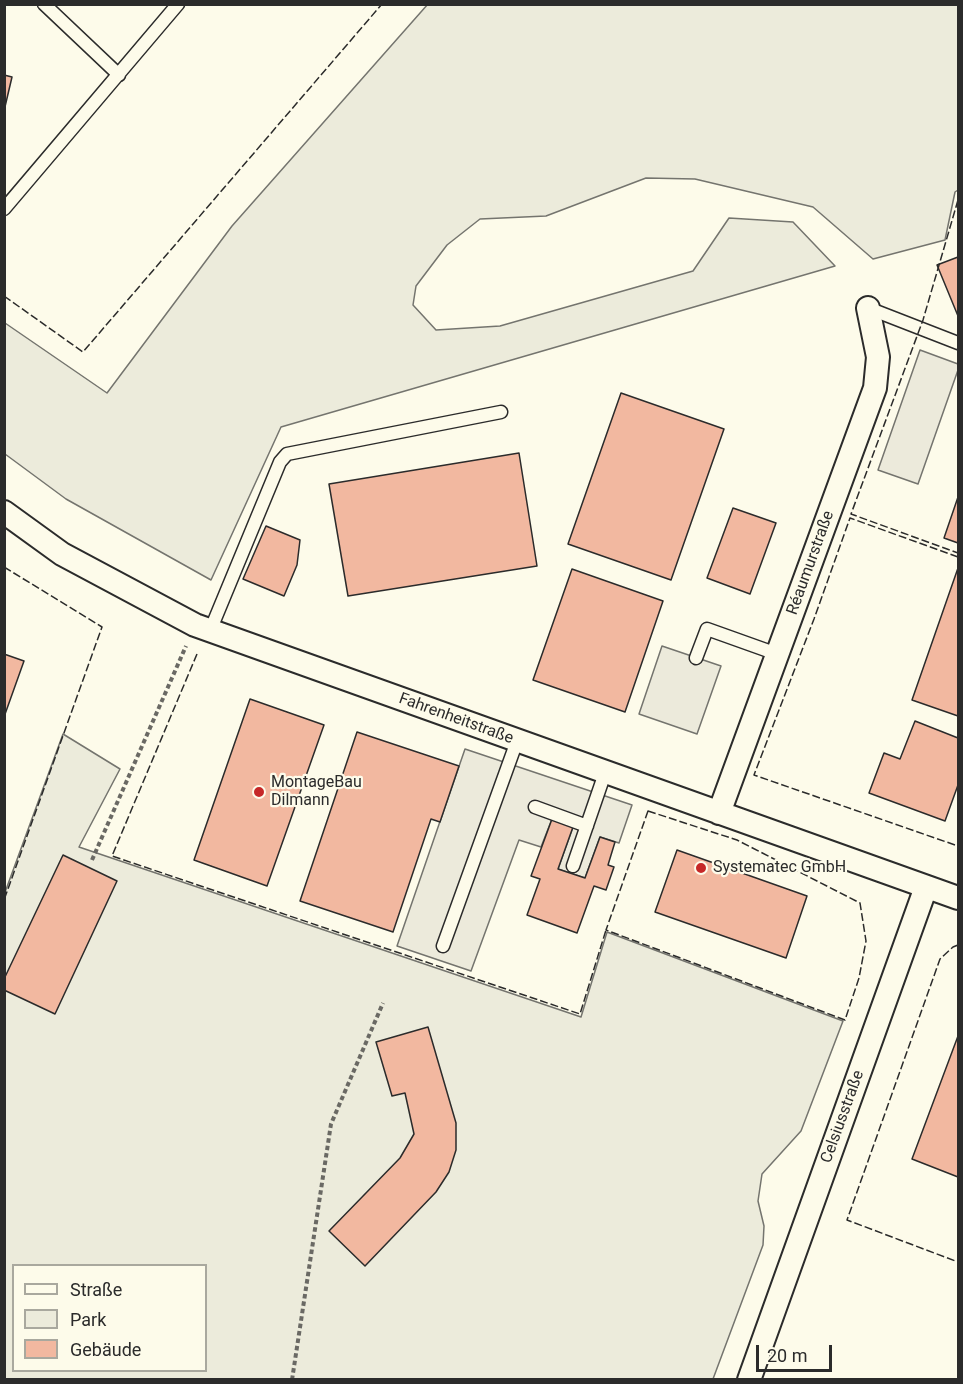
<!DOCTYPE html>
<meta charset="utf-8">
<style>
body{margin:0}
#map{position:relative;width:963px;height:1384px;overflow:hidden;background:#fdfbea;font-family:Roboto,sans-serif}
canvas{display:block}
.frame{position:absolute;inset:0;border:6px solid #2b2b2b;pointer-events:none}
.legend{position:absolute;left:12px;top:1264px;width:195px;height:108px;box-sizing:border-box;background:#fdfbea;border:2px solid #a9a89e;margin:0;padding:8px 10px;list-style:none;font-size:18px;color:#2b2b2b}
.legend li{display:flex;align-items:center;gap:12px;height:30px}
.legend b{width:30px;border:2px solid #a9a89e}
.scale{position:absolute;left:756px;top:1345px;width:76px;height:27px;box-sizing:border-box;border:3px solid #2b2b2b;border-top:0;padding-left:8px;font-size:18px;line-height:21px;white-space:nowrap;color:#2b2b2b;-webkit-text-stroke:4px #fdfbea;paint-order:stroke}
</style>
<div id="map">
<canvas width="963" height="1384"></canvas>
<div class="frame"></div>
<ul class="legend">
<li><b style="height:8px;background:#fdfbea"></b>Straße</li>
<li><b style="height:16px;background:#ecebdb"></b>Park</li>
<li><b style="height:16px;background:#f2b8a0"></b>Gebäude</li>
</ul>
<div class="scale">20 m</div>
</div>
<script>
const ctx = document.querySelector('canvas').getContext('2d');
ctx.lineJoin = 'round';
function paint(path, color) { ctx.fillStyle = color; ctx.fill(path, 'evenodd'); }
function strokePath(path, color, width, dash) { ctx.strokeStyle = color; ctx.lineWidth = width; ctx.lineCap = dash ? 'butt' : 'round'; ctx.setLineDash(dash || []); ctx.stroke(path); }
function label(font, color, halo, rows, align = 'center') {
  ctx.font = font + ' Roboto,sans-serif'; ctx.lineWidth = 4.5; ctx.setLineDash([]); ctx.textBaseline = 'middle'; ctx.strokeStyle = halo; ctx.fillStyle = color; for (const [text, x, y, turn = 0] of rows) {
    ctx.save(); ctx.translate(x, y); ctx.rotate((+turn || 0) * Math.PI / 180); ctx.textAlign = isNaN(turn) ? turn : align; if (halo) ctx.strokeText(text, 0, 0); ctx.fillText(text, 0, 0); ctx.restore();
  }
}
const green = new Path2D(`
 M 428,4 L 958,5 L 958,190 L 955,192 L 945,240 L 873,259 L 813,207 L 695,179 L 646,178 L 546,216 L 480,219 L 447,245 L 416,286 L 413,305 L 436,330 L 500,326 L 693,271 L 729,218 L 793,222 L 835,266 L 281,427 L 211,580 L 66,499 L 5,454 L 5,323 L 107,393 L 232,226 Z
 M 63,734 L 120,769 L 79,847 L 581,1017 L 607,932 L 843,1021 L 801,1131 L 762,1174 L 758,1201 L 764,1226 L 763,1245 L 713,1379 L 5,1379 L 4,895 ZM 14,1266 L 206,1266 L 206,1370 L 14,1370 Z`);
const parking = new Path2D(`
 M 920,350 L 958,364 L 958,370 L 918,484 L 878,470 Z
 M 662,646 L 721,666 L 697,734 L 639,714 Z
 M 465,749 L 632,805 L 619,843 L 600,837 L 585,878 L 558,869 L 573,827 L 552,819 L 541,847 L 519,840 L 471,971 L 397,946 Z`);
const building = new Path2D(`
 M 4,75 L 12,77 L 4,111 Z
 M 958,257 L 958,316 L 937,265 Z
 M 621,393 L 724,429 L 671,580 L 568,544 Z
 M 519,453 L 537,566 L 348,596 L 329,484 Z
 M 958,497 L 958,543 L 944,538 Z
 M 733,508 L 776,523 L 750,594 L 707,578 Z
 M 266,526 L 300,540 L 297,565 L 284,596 L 243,579 Z
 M 958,568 L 958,716 L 912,700 Z
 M 572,569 L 663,601 L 625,712 L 533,680 Z
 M 4,654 L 24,661 L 4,717 Z
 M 250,699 L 324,725 L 267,886 L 194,860 Z
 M 915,721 L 958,738 L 958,785 L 945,821 L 869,793 L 884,753 L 900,759 Z
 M 357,732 L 459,766 L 440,822 L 431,819 L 393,932 L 300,901 Z
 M 552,819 L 573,827 L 558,869 L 585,878 L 600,837 L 615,842 L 608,865 L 614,867 L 606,890 L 594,886 L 577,933 L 527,915 L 540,879 L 531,876 Z
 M 677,850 L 807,896 L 786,958 L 655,912 Z
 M 63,855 L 117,881 L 55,1014 L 4,990 L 4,979 Z
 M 428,1027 L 456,1123 L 456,1150 L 449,1172 L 436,1192 L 365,1266 L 329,1231 L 400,1158 L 414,1134 L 405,1093 L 392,1096 L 376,1042 Z
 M 958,1036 L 958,1177 L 912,1159 Z`);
const path = new Path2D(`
 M 92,860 L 186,646
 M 292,1380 L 331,1124 L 383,1003`);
const lane = new Path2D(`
 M 44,4 L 119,75
 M 4,209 L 178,4
 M 868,308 L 958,343
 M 210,631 L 280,462 L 287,454 L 501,412
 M 696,658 L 707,629 L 777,654
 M 535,807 L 587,826
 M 573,866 L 605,773
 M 443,946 L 517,741`);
const street = new Path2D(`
 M 4,512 L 62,554 L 195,625 L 958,898
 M 719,813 L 875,388 L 878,357 L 868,308
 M 749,1380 L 926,887`);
const fence = new Path2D(`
 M 958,200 L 923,320 L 851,514 L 958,553
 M 4,296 L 83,352 L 382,4
 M 958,557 L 850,518 L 814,619 L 754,775 L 958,846
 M 4,567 L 102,627 L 4,900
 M 197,654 L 112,856 L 580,1014 L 606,930
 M 648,811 L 737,840 L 860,903 L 866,941 L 859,978 L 845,1020 L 606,930 Z
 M 958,945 L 953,947 L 940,959 L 847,1220 L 958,1262`);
const markers = [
 [259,792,6,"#c62828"],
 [701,868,6,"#c62828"]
];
const streetNames = [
 ["Réaumurstraße",811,563,-70],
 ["Fahrenheitstraße",456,719,20],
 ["Celsiusstraße",843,1117,-70]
];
const poiNames = [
 ["MontageBau",271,783],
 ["Dilmann",271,801],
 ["Systematec GmbH",713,868]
];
paint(green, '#ecebdb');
strokePath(green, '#74746e', 1.5);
paint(parking, '#eceadb');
strokePath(parking, '#74746e', 1.5);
paint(building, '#f2b8a0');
strokePath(building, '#2b2b2b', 1.5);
strokePath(lane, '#2b2b2b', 15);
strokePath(street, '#2b2b2b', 26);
strokePath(path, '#6a6964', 4, [4.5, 3]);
strokePath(lane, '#fdfbea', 12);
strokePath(street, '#fdfbea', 22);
strokePath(fence, '#2b2b2b', 1.5, [8, 3]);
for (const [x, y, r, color] of markers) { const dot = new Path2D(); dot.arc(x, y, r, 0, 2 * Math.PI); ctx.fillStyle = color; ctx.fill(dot); strokePath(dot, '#fdfbea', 2); }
label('16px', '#2b2b2b', '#fdfbea', streetNames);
label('16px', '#2b2b2b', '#fdfbea', poiNames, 'left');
</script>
